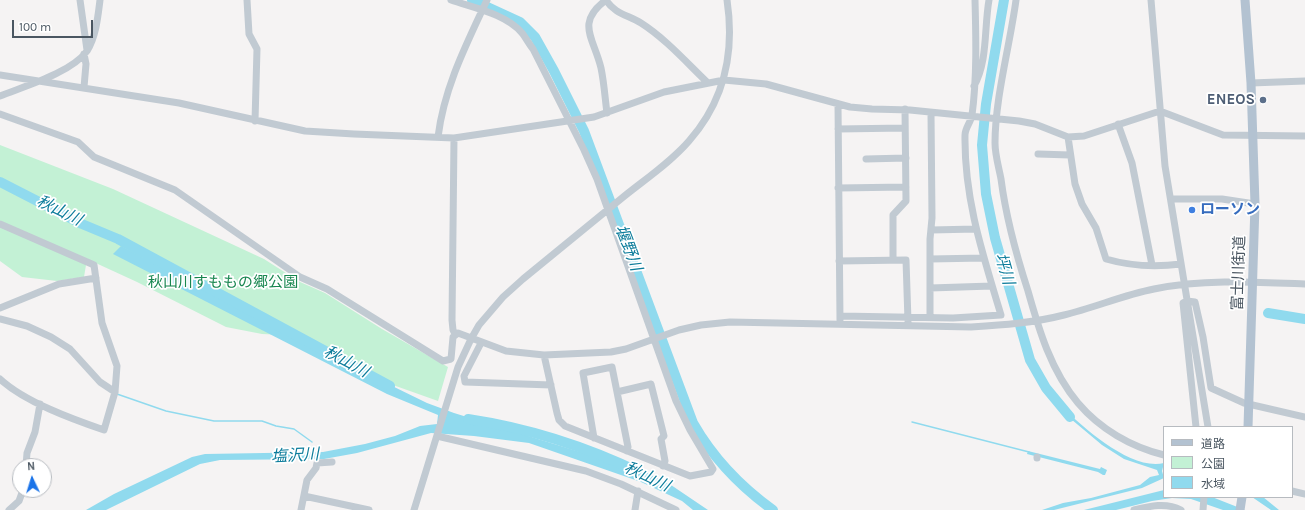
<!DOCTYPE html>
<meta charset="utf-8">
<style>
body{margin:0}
#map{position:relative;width:1305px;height:510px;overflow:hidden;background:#f5f3f3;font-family:Karla,"Noto Sans JP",sans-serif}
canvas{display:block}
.legend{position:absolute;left:1163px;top:426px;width:130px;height:72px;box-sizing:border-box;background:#fff;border:1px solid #b7bbc0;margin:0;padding:5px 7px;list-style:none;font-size:12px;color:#4a5661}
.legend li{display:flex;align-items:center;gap:8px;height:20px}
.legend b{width:20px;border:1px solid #b7bbc0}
.north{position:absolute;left:12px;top:458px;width:40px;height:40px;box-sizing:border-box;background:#fff;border:1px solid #b7bbc0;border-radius:50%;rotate:356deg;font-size:11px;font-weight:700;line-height:16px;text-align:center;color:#4a5661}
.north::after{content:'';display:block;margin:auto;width:14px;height:18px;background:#1a73e8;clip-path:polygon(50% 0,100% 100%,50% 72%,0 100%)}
.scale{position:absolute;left:12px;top:20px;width:81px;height:18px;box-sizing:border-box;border:2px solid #4a5661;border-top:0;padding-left:5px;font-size:12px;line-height:14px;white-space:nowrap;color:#4a5661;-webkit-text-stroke:3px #fff;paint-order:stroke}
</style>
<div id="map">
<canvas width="1305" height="510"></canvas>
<ul class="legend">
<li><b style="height:5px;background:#b3c2d1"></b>道路</li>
<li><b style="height:11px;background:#c3f1d5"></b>公園</li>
<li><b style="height:11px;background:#90daee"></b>水域</li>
</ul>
<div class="north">N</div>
<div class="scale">100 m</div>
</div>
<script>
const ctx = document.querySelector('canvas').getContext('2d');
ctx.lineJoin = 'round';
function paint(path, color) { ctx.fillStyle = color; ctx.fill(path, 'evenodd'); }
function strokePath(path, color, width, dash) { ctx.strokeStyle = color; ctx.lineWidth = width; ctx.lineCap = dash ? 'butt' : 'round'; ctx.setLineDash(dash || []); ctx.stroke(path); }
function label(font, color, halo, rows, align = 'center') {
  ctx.font = font + ' Karla,"Noto Sans JP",sans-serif'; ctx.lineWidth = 3.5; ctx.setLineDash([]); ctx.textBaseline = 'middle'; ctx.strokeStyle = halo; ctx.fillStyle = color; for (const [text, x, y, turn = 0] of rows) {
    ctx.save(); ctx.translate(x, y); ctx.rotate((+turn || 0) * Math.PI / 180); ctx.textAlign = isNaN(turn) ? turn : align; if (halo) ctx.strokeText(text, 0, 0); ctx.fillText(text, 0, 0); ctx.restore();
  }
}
const green = new Path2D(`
 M 0,145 L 113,189 L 264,259 L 300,282 L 325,293 L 382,329 L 448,367 L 438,401 L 393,385 L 303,336 L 262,334 L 226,327 L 137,282 L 87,259 L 84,277 L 57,281 L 22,277 L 0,261 Z`);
const water = new Path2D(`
 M 121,246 L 343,362 L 427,403 L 454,413 L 648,473 L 671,485 L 708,510 L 693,510 L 682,501 L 641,482 L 529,443 L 474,436 L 431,433 L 357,453 L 324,459 L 220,460 L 200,464 L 106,510 L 86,510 L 114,494 L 192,457 L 205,454 L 323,452 L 365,444 L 395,436 L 420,426 L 437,424 L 438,415 L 387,394 L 113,254 Z
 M 1063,408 C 1085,429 1132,471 1164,463 L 1162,471 L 1164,478 L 1142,488 L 1054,510 L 1042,510 L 1063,503 L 1091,498 L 1140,485 L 1150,477 L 1159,475 L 1157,470 L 1124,459 L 1102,445 L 1059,409 Z
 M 1028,451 L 1100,469 L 1101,467 L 1107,470 L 1105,475 L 1103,475 L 1098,472 L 1027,454 Z
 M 1164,490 L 1164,497 L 1212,497 L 1245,510 L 1223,510 L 1191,499 L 1172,498 L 1152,501 L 1116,510 L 1084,510 Z
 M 1252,497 L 1263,497 L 1279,510 L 1271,510 Z`);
const stream = new Path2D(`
 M 117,394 L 166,411 L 214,421 L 262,421 L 276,426 L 294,429 L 312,442
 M 912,422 L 1029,452`);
const river = new Path2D(`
 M 472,0 L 520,22 L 535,37 L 554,71 L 584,131 L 693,423 C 713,458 741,487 773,510
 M 1004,0 L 986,104 L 982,145 L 986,194 L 995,238 L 1030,360 L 1046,388 L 1070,417
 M 0,182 L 82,224 L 118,239 L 390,386
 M 1268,313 L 1305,319
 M 468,419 C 528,428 587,447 641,473`);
const minor = new Path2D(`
 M 80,0 L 87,50
 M 247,0 L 249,34 L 257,49 L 255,121
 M 1016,0 C 1010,45 995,98 995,143 C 995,155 999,168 1001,179 C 1006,218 1016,254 1028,291 C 1039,330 1051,371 1078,403 C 1100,429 1131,447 1164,455
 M 1151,0 L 1165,166 L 1208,427
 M 84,54 L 86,64 L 84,87
 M 0,75 L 179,103 L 305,131 L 354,134 L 454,138 L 594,117 L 664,92 L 724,80 L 766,84 L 850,107 L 872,109 L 910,110 L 1019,121 L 1035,124 L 1068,137 L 1084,136 L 1160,111 L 1223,135 L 1305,136
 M 1251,83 L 1305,81
 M 974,86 C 988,61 984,28 989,0
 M 0,96 C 25,86 71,73 87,51 C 96,37 98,16 100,0
 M 838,104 L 840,320
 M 607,113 C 605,98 604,82 601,68 C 594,38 575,23 606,0 C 615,14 628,15 641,23 C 666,39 687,63 708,83
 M 0,114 L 78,142 L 94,157 L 175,190 L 300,277 L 327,289 L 443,361 L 451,359 L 453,337 L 458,333 L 506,351 L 544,355 L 557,413 L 559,420 L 565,426 L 690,476 L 711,472 L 713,469 L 690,430 L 676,401 L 597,179 L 584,150 L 533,49 C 529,44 526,38 522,33 C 506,14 474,8 451,0
 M 1118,124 L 1132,163 L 1152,265
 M 838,129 L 905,128
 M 438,137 C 444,88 466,45 487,0
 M 1068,137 L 1075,184 L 1082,204 L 1096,228 L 1106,259 C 1130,266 1157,267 1181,264
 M 454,138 L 452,320 L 453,330 L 455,334
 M 1038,154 L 1070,155
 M 866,159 L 906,158
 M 838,188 L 906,187
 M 1171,199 L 1222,199 L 1255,204
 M 0,224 L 94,265 L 102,323 L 117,366 L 115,392 L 104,430 C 72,419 25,402 0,379
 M 931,230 L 976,229
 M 930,259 L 984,258
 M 893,260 L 893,215 L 906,201 L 905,109
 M 839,261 L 906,260 L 908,321
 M 930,288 L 992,286
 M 0,308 L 59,284 L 96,278
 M 840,316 L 953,318 L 1001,315 C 983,255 964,199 965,135 C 965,128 971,122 972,115 C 977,78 976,37 975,0
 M 930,317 L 930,239 L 932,218 L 931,113
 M 0,319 L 27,326 L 51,337 L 70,349 L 100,382 L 115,392
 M 481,343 L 464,376 L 465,382 L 551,385
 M 544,355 L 611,352 L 626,349 L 679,330 L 701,325 L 730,322 L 971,327 C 1002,325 1033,323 1064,315 C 1094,308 1123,295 1154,289 C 1204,279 1255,282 1305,284
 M 617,392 L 651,384 L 664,436 L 661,439 L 665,461 L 663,466
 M 1196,427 L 1183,303 L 1187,301 L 1195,302 L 1203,337 L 1211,388 L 1244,403 L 1305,417
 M 437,436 L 586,471 L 621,484 L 676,510
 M 594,438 L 583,373 L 612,367 L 628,447 L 627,451
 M 1037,458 L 1037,457
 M 26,466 L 27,453 L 35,432 L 40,404
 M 1292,491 L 1305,494
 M 304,496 L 369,510
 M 9,510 L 19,501 L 23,490
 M 301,510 L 307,480 L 316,468 L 317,463 L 332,462
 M 414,510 L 458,367 L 471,339 L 479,325 L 503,297 L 523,279 C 556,252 589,225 622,198 C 644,180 670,163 689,141 C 725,100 735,53 727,0
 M 635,510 L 638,491
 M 1134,510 C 1150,506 1166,502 1181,510
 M 1203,510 L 1204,497`);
const major = new Path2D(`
 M 1245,0 L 1251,83 L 1255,204 L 1248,427
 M 1240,510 L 1242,497`);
const markers = [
 [1263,100,4,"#5c6f8a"],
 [1192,210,4,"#3f7fe0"]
];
const serviceNames = [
 ["ENEOS",1255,100]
];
const shopNames = [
 ["ローソン",1200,210]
];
const streetNames = [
 ["富士川街道",1239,273,-88]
];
const parkNames = [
 ["秋山川すももの郷公園",223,283]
];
const waterNames = [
 ["秋山川",59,211,26],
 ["堰野川",628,248,69],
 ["坪川",1004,269,74],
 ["秋山川",346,362,28],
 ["塩沢川",295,456,-3],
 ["秋山川",647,477,25]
];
paint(green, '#c3f1d5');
paint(water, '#90daee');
strokePath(stream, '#90daee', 1.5);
strokePath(river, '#90daee', 10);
strokePath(minor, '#c1cad2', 7);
strokePath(major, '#b3c2d1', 9);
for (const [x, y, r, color] of markers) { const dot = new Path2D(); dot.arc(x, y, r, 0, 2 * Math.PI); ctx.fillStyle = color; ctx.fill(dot); strokePath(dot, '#fff', 1.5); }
label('bold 15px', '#4e5e75', '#fff', serviceNames, 'right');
label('bold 15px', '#366cbe', '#fff', shopNames, 'left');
label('15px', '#4a5661', '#fff', streetNames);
label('15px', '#17864f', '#fff', parkNames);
label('italic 16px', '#0c7c9b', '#fff', waterNames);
</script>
